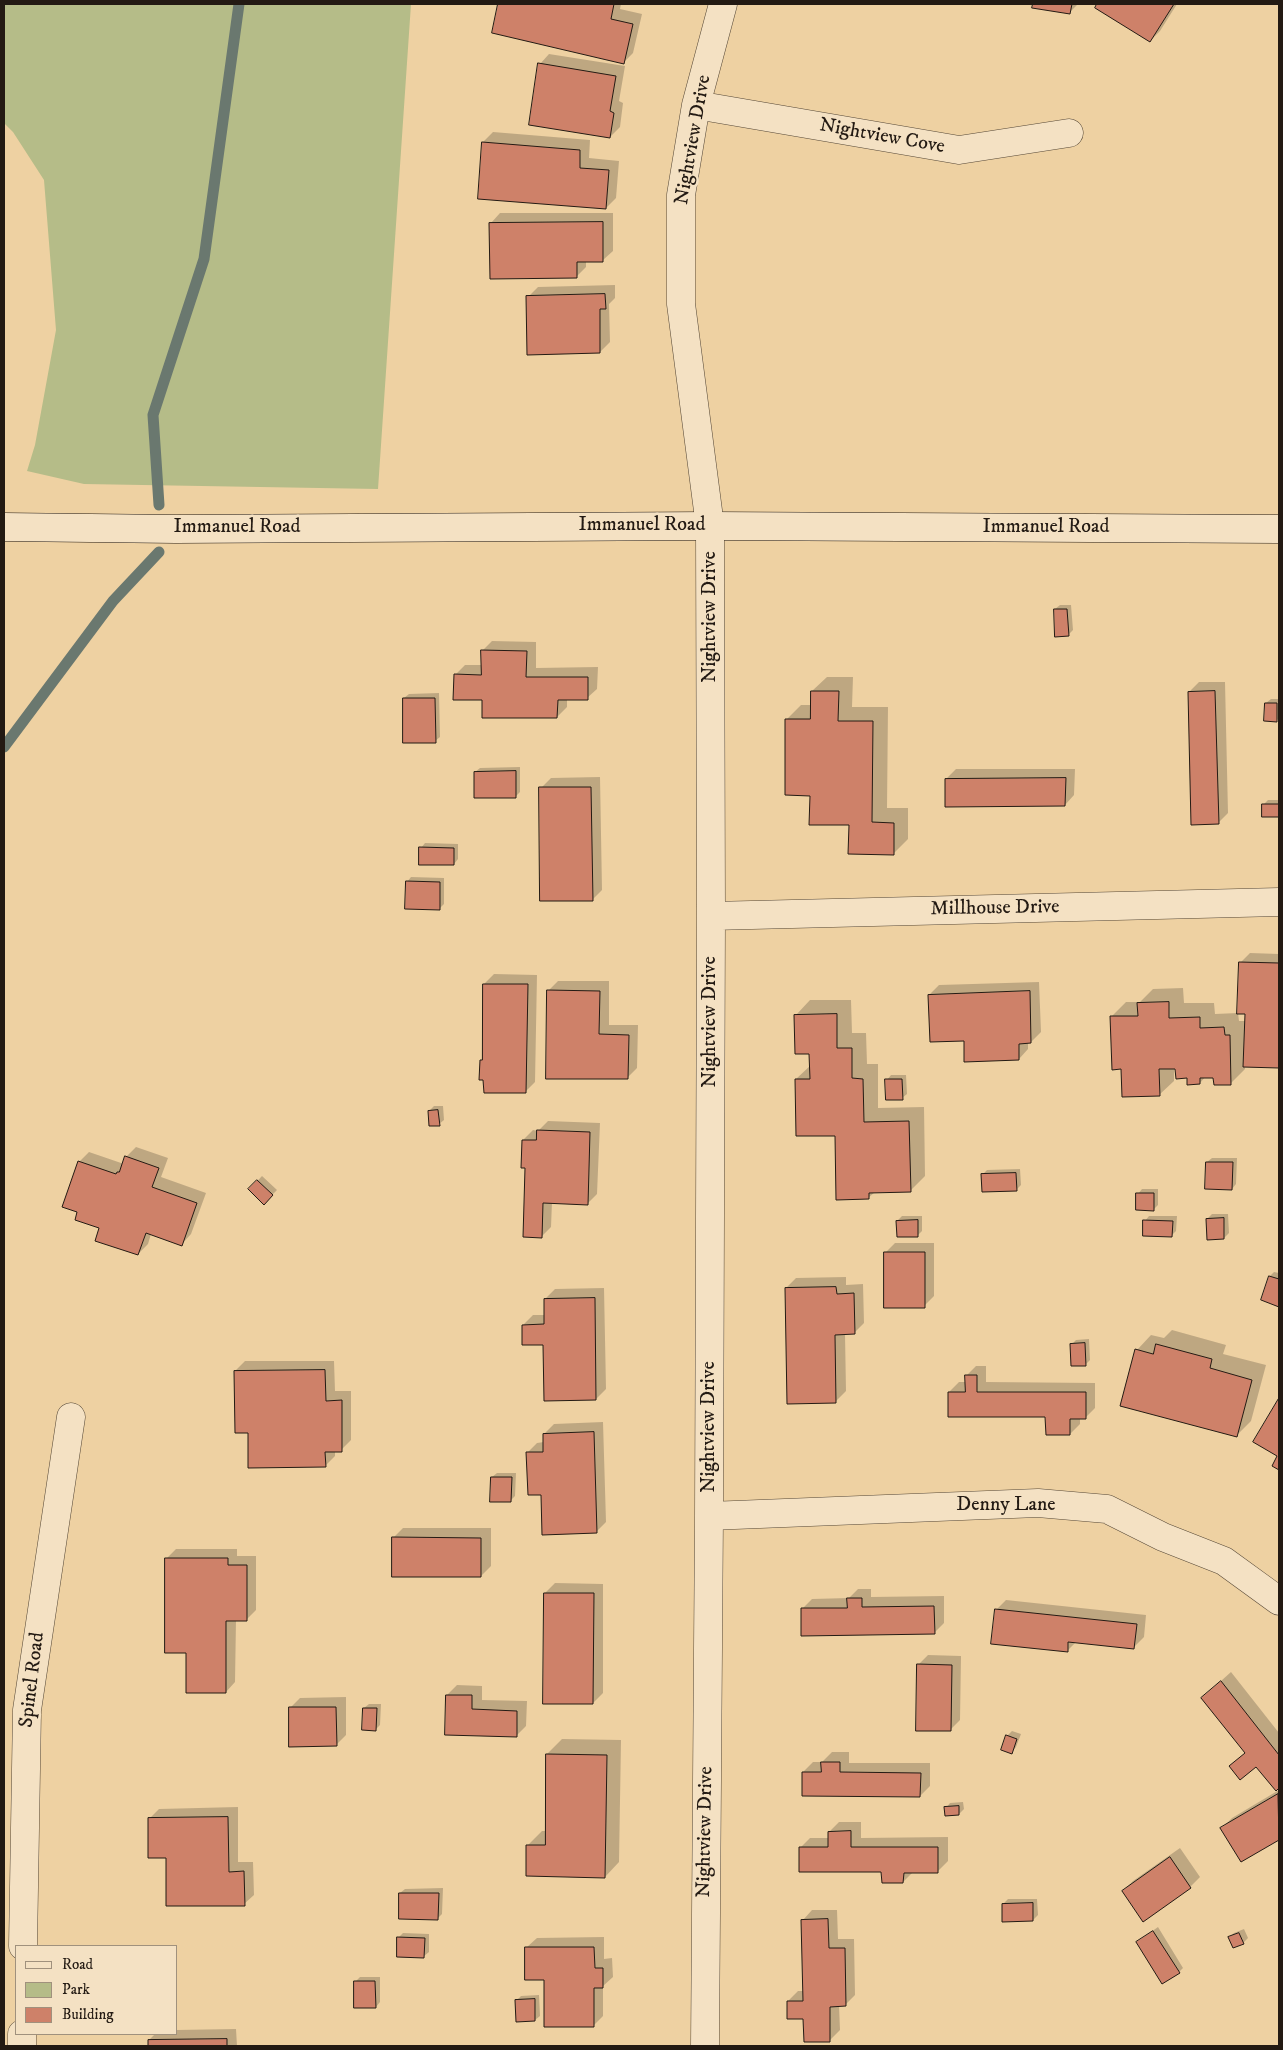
<!DOCTYPE html>
<style>
body{margin:0}
#map{position:relative;width:1283px;height:2050px;overflow:hidden;background:#eed1a2;font-family:"IM FELL DW Pica",serif}
canvas{display:block}
.frame{position:absolute;inset:0;border:5px solid #231a13;pointer-events:none}
.legend{position:absolute;left:15px;top:1945px;width:162px;height:90px;box-sizing:border-box;background:#f4e1c3;border:1px solid #a0917d;margin:0;padding:6px 9px;list-style:none;font-size:15px;color:#231a13}
.legend li{display:flex;align-items:center;gap:10px;height:25px}
.legend b{width:25px;border:1px solid #a0917d}
</style>
<div id="map">
<canvas width="1283" height="2050"></canvas>
<div class="frame"></div>
<ul class="legend">
<li><b style="height:6px;background:#f4e1c3"></b>Road</li>
<li><b style="height:14px;background:#b5bc88"></b>Park</li>
<li><b style="height:14px;background:#ce8169"></b>Building</li>
</ul>
</div>
<script>
const ctx = document.querySelector('canvas').getContext('2d');
ctx.lineJoin = 'round';
function paint(path, color) { ctx.fillStyle = color; ctx.fill(path, 'evenodd'); }
function strokePath(path, color, width, dash) { ctx.strokeStyle = color; ctx.lineWidth = width; ctx.lineCap = dash ? 'butt' : 'round'; ctx.setLineDash(dash || []); ctx.stroke(path); }
function label(font, color, halo, rows, align = 'center') {
  ctx.font = font + ' "IM FELL DW Pica",serif'; ctx.lineWidth = 5; ctx.setLineDash([]); ctx.textBaseline = 'middle'; ctx.strokeStyle = halo; ctx.fillStyle = color; for (const [text, x, y, turn = 0] of rows) {
    ctx.save(); ctx.translate(x, y); ctx.rotate((+turn || 0) * Math.PI / 180); ctx.textAlign = isNaN(turn) ? turn : align; if (halo) ctx.strokeText(text, 0, 0); ctx.fillText(text, 0, 0); ctx.restore();
  }
}
const green = new Path2D(`
 M 4,4 L 411,4 L 378,489 L 84,484 L 27,471 L 35,445 L 56,330 L 44,180 L 13,132 L 4,123 Z`);
const shadow = new Path2D(`
 M 500,4 L 621,4 L 620,9 L 642,14 L 633,53 L 623,63 L 493,32 Z
 M 1034,4 L 1078,4 L 1070,12 L 1034,7 Z
 M 1099,4 L 1177,4 L 1160,31 L 1150,41 L 1096,7 Z
 M 549,54 L 625,66 L 619,101 L 623,103 L 620,127 L 610,137 L 540,64 Z
 M 493,132 L 590,140 L 589,158 L 619,161 L 616,198 L 606,208 L 480,197 L 483,142 Z
 M 500,213 L 613,213 L 613,251 L 603,260 L 586,261 L 586,267 L 576,277 L 491,223 Z
 M 615,285 L 615,298 L 609,304 L 610,342 L 600,352 L 528,297 L 538,287 Z
 M 1060,605 L 1071,605 L 1073,630 L 1068,635 L 1055,609 Z
 M 492,641 L 536,642 L 536,668 L 598,667 L 597,689 L 587,698 L 567,699 L 567,707 L 557,717 L 484,698 L 455,675 L 465,665 L 482,665 L 482,651 Z
 M 827,677 L 853,677 L 852,707 L 888,707 L 887,808 L 908,808 L 908,839 L 893,854 L 811,795 L 787,719 L 801,705 L 812,705 L 812,691 Z
 M 1199,682 L 1225,682 L 1228,813 L 1218,823 L 1189,692 Z
 M 439,693 L 440,737 L 435,741 L 404,698 L 409,694 Z
 M 1271,699 L 1279,699 L 1279,718 L 1276,721 L 1266,703 Z
 M 520,767 L 520,792 L 515,797 L 475,772 L 480,768 Z
 M 956,769 L 1075,769 L 1074,795 L 1065,805 L 946,779 Z
 M 600,777 L 602,890 L 592,900 L 541,788 L 551,778 Z
 M 1268,800 L 1279,800 L 1279,816 L 1263,816 L 1263,805 Z
 M 425,843 L 458,844 L 458,859 L 454,864 L 421,848 Z
 M 411,877 L 444,878 L 444,904 L 440,908 L 407,882 Z
 M 1250,953 L 1279,954 L 1279,1067 L 1245,1066 L 1245,1069 L 1231,1083 L 1215,1076 L 1206,1076 L 1200,1083 L 1188,1077 L 1176,1064 L 1174,1064 L 1174,1081 L 1159,1095 L 1122,1068 L 1111,1017 L 1126,1002 L 1140,1002 L 1153,989 L 1183,988 L 1184,1003 L 1214,1003 L 1215,1014 L 1238,1013 L 1240,963 ZM 1238,1013 L 1246,1013 L 1246,1021 L 1239,1021 Z
 M 494,974 L 537,975 L 535,1082 L 525,1092 L 483,1059 L 484,984 Z
 M 558,981 L 609,981 L 609,1025 L 638,1025 L 637,1068 L 627,1078 L 548,991 Z
 M 1039,982 L 1041,1032 L 1031,1042 L 1028,1042 L 1028,1049 L 1019,1059 L 965,1039 L 929,995 L 939,985 Z
 M 810,1000 L 851,1000 L 852,1033 L 866,1033 L 867,1064 L 878,1064 L 878,1108 L 924,1107 L 925,1176 L 910,1191 L 875,1192 L 868,1198 L 836,1135 L 796,1079 L 811,1065 L 810,1053 L 796,1015 Z
 M 891,1075 L 906,1075 L 907,1094 L 902,1098 L 887,1080 Z
 M 434,1106 L 443,1106 L 444,1120 L 439,1124 L 429,1111 Z
 M 548,1121 L 600,1123 L 597,1194 L 587,1204 L 552,1202 L 551,1227 L 541,1237 L 527,1167 L 523,1140 L 533,1130 L 538,1131 Z
 M 136,1147 L 168,1158 L 161,1177 L 206,1193 L 191,1234 L 182,1244 L 151,1234 L 148,1244 L 138,1254 L 79,1211 L 79,1162 L 89,1152 L 124,1164 L 126,1157 Z
 M 1212,1158 L 1237,1158 L 1236,1184 L 1232,1189 L 1207,1162 Z
 M 1020,1169 L 1021,1185 L 1016,1190 L 982,1175 L 987,1170 Z
 M 262,1176 L 277,1190 L 264,1203 L 250,1189 Z
 M 1142,1189 L 1158,1189 L 1158,1205 L 1154,1209 L 1138,1194 Z
 M 1212,1214 L 1228,1214 L 1229,1233 L 1224,1238 L 1207,1219 Z
 M 902,1216 L 922,1216 L 922,1231 L 918,1235 L 897,1221 Z
 M 1149,1216 L 1177,1216 L 1176,1231 L 1172,1235 L 1145,1221 Z
 M 895,1243 L 934,1243 L 934,1296 L 924,1306 L 885,1253 Z
 M 1274,1272 L 1279,1273 L 1279,1305 L 1262,1300 L 1270,1276 Z
 M 846,1277 L 846,1285 L 863,1284 L 864,1323 L 854,1333 L 845,1334 L 846,1391 L 836,1401 L 786,1288 L 796,1278 Z
 M 604,1288 L 606,1389 L 596,1399 L 544,1344 L 523,1325 L 533,1315 L 545,1315 L 545,1299 L 555,1289 Z
 M 1172,1330 L 1226,1345 L 1223,1354 L 1266,1365 L 1251,1421 L 1236,1436 L 1137,1350 L 1151,1335 L 1164,1338 Z
 M 1089,1339 L 1090,1360 L 1085,1365 L 1071,1345 L 1076,1340 Z
 M 245,1361 L 334,1361 L 335,1391 L 351,1391 L 351,1440 L 341,1450 L 335,1450 L 335,1456 L 325,1466 L 249,1431 L 235,1371 Z
 M 976,1366 L 986,1366 L 986,1382 L 1095,1383 L 1095,1408 L 1085,1418 L 1080,1418 L 1080,1424 L 1070,1434 L 1046,1416 L 949,1392 L 959,1382 L 966,1382 L 966,1376 Z
 M 1279,1401 L 1279,1468 L 1274,1465 L 1279,1456 L 1255,1442 Z
 M 603,1422 L 606,1522 L 596,1532 L 542,1494 L 527,1453 L 537,1443 L 544,1442 L 544,1434 L 554,1424 Z
 M 497,1473 L 516,1473 L 515,1496 L 510,1501 L 492,1477 Z
 M 403,1528 L 491,1528 L 491,1566 L 481,1576 L 393,1538 Z
 M 176,1549 L 237,1549 L 237,1556 L 256,1556 L 256,1610 L 247,1619 L 236,1620 L 235,1682 L 226,1692 L 187,1652 L 166,1559 Z
 M 555,1583 L 603,1584 L 603,1693 L 593,1703 L 545,1593 Z
 M 858,1589 L 871,1589 L 871,1597 L 944,1596 L 944,1623 L 934,1633 L 802,1609 L 812,1599 L 849,1598 Z
 M 1006,1600 L 1146,1615 L 1144,1637 L 1134,1647 L 1077,1641 L 1067,1651 L 996,1610 Z
 M 928,1655 L 961,1656 L 960,1720 L 950,1730 L 918,1665 Z
 M 1231,1672 L 1279,1733 L 1279,1787 L 1276,1789 L 1257,1765 L 1241,1757 L 1246,1752 L 1202,1698 Z
 M 457,1685 L 482,1686 L 482,1700 L 527,1701 L 526,1726 L 516,1736 L 447,1695 Z
 M 346,1697 L 346,1735 L 336,1745 L 290,1708 L 300,1698 Z
 M 369,1704 L 381,1704 L 380,1725 L 375,1730 L 364,1708 Z
 M 1012,1731 L 1021,1734 L 1016,1747 L 1012,1752 L 1003,1749 L 1008,1735 Z
 M 562,1739 L 621,1740 L 619,1862 L 605,1877 L 527,1846 L 542,1831 L 546,1831 L 547,1754 Z
 M 832,1752 L 849,1752 L 849,1763 L 930,1763 L 930,1786 L 920,1796 L 803,1772 L 813,1762 L 822,1762 Z
 M 1279,1790 L 1279,1838 L 1242,1861 L 1222,1828 L 1232,1818 Z
 M 963,1802 L 964,1809 L 959,1814 L 946,1808 L 950,1803 Z
 M 238,1807 L 238,1862 L 253,1862 L 254,1895 L 244,1904 L 167,1857 L 149,1819 L 159,1809 Z
 M 839,1822 L 861,1822 L 861,1838 L 948,1837 L 948,1861 L 938,1871 L 913,1872 L 903,1882 L 882,1871 L 800,1848 L 810,1838 L 829,1838 L 829,1832 Z
 M 1180,1848 L 1200,1877 L 1190,1887 L 1143,1920 L 1123,1891 L 1133,1881 Z
 M 443,1888 L 442,1914 L 438,1918 L 400,1893 L 405,1889 Z
 M 1008,1899 L 1037,1899 L 1038,1915 L 1033,1920 L 1003,1904 Z
 M 812,1910 L 837,1910 L 838,1939 L 854,1939 L 855,1995 L 846,2004 L 839,2005 L 840,2030 L 830,2040 L 788,2001 L 798,1991 L 804,1991 L 803,1920 Z
 M 1158,1927 L 1183,1968 L 1179,1972 L 1137,1942 Z
 M 1244,1929 L 1248,1938 L 1243,1943 L 1229,1937 L 1234,1933 Z
 M 403,1933 L 429,1934 L 429,1952 L 424,1956 L 398,1938 Z
 M 604,1937 L 604,1959 L 612,1958 L 613,1977 L 603,1986 L 603,2016 L 593,2026 L 545,1979 L 527,1947 L 537,1938 Z
 M 360,1977 L 380,1977 L 380,2002 L 376,2007 L 355,1982 Z
 M 539,1995 L 540,2016 L 535,2020 L 516,2001 L 521,1996 Z
 M 236,2029 L 237,2046 L 149,2046 L 149,2040 L 155,2034 L 176,2034 L 176,2030 Z`);
const stream = new Path2D(`
 M 159,505 L 153,415 L 204,259 L 239,4
 M 4,747 L 113,601 L 159,552`);
const building = new Path2D(`
 M 498,4 L 614,4 L 611,19 L 633,24 L 624,64 L 492,33 Z
 M 1033,4 L 1072,4 L 1070,14 L 1032,8 Z
 M 1097,4 L 1174,4 L 1150,42 L 1095,8 Z
 M 538,63 L 616,76 L 610,111 L 614,113 L 610,138 L 529,125 Z
 M 482,142 L 580,150 L 580,168 L 609,170 L 606,209 L 478,199 Z
 M 603,222 L 603,262 L 577,262 L 577,278 L 490,279 L 489,223 Z
 M 605,294 L 606,309 L 600,309 L 600,353 L 527,355 L 526,296 Z
 M 1054,609 L 1067,609 L 1069,636 L 1055,637 Z
 M 481,650 L 527,651 L 526,677 L 588,677 L 588,700 L 558,700 L 557,718 L 482,718 L 482,700 L 453,700 L 454,674 L 481,675 Z
 M 811,691 L 839,691 L 838,721 L 873,721 L 872,822 L 894,823 L 894,855 L 848,854 L 849,825 L 809,825 L 810,796 L 785,795 L 785,719 L 810,719 Z
 M 1215,691 L 1219,824 L 1191,825 L 1188,692 Z
 M 403,698 L 435,698 L 436,743 L 403,743 Z
 M 1265,703 L 1277,703 L 1277,722 L 1264,721 Z
 M 516,771 L 516,798 L 474,798 L 474,772 Z
 M 1066,778 L 1065,806 L 945,807 L 945,779 Z
 M 539,787 L 591,787 L 593,901 L 540,901 Z
 M 1262,804 L 1279,804 L 1279,817 L 1262,817 Z
 M 419,847 L 454,848 L 454,865 L 419,865 Z
 M 406,881 L 440,882 L 440,910 L 405,909 Z
 M 1239,962 L 1279,963 L 1279,1068 L 1243,1067 L 1245,1014 L 1237,1014 Z
 M 483,984 L 528,984 L 526,1093 L 484,1093 L 483,1080 L 479,1080 L 480,1060 L 482,1060 Z
 M 547,990 L 600,991 L 599,1034 L 629,1035 L 628,1079 L 546,1079 Z
 M 1030,991 L 1031,1043 L 1019,1044 L 1019,1060 L 964,1062 L 964,1041 L 930,1042 L 928,995 Z
 M 1169,1002 L 1169,1018 L 1200,1017 L 1200,1028 L 1224,1027 L 1225,1035 L 1230,1035 L 1231,1085 L 1214,1085 L 1213,1078 L 1200,1078 L 1200,1084 L 1187,1085 L 1187,1078 L 1176,1079 L 1175,1069 L 1159,1069 L 1160,1096 L 1122,1097 L 1121,1069 L 1112,1070 L 1110,1016 L 1138,1016 L 1137,1003 Z
 M 837,1014 L 837,1048 L 852,1048 L 852,1078 L 863,1079 L 864,1122 L 909,1121 L 911,1192 L 869,1193 L 869,1199 L 836,1200 L 835,1136 L 796,1136 L 795,1079 L 810,1079 L 809,1054 L 795,1054 L 794,1015 Z
 M 885,1079 L 902,1079 L 903,1100 L 886,1100 Z
 M 438,1110 L 440,1126 L 429,1126 L 428,1111 Z
 M 537,1130 L 590,1132 L 588,1205 L 543,1203 L 542,1238 L 523,1237 L 525,1168 L 521,1168 L 522,1140 L 536,1140 Z
 M 125,1156 L 159,1168 L 152,1187 L 197,1203 L 182,1246 L 146,1233 L 138,1255 L 95,1241 L 99,1228 L 75,1220 L 77,1212 L 62,1207 L 78,1161 L 116,1174 L 117,1172 L 119,1172 Z
 M 1206,1162 L 1233,1162 L 1232,1190 L 1205,1189 Z
 M 1016,1173 L 1017,1191 L 982,1192 L 981,1174 Z
 M 257,1180 L 273,1195 L 264,1205 L 248,1189 Z
 M 1136,1193 L 1154,1193 L 1154,1211 L 1136,1210 Z
 M 1224,1218 L 1224,1239 L 1207,1240 L 1206,1219 Z
 M 918,1220 L 918,1237 L 897,1237 L 896,1221 Z
 M 1143,1220 L 1173,1221 L 1172,1237 L 1143,1236 Z
 M 884,1252 L 925,1252 L 925,1308 L 884,1308 Z
 M 1269,1276 L 1279,1279 L 1279,1307 L 1261,1300 Z
 M 836,1287 L 837,1294 L 854,1293 L 855,1334 L 835,1335 L 836,1403 L 787,1404 L 785,1288 Z
 M 595,1298 L 596,1400 L 544,1401 L 543,1345 L 522,1345 L 522,1325 L 544,1324 L 544,1299 Z
 M 1085,1343 L 1086,1366 L 1071,1366 L 1070,1344 Z
 M 1156,1344 L 1212,1359 L 1210,1368 L 1252,1380 L 1237,1437 L 1120,1406 L 1135,1349 L 1153,1354 Z
 M 325,1370 L 326,1401 L 342,1400 L 342,1452 L 325,1452 L 326,1467 L 248,1468 L 248,1433 L 235,1433 L 234,1371 Z
 M 965,1375 L 977,1375 L 977,1392 L 1086,1392 L 1086,1419 L 1070,1419 L 1070,1435 L 1046,1435 L 1045,1417 L 948,1417 L 948,1392 L 965,1392 Z
 M 1279,1398 L 1279,1470 L 1272,1466 L 1277,1456 L 1253,1442 Z
 M 594,1432 L 597,1533 L 542,1535 L 541,1495 L 528,1495 L 526,1452 L 543,1452 L 543,1434 Z
 M 491,1477 L 512,1477 L 511,1502 L 490,1502 Z
 M 392,1537 L 481,1538 L 481,1577 L 392,1577 Z
 M 165,1558 L 228,1558 L 228,1565 L 247,1565 L 247,1621 L 226,1621 L 226,1693 L 186,1693 L 186,1653 L 165,1653 Z
 M 544,1593 L 594,1593 L 593,1704 L 543,1704 Z
 M 847,1598 L 862,1598 L 862,1607 L 934,1606 L 935,1634 L 801,1636 L 801,1608 L 847,1608 Z
 M 995,1609 L 1137,1624 L 1134,1649 L 1068,1642 L 1068,1652 L 991,1644 Z
 M 917,1664 L 952,1665 L 951,1731 L 916,1731 Z
 M 1221,1681 L 1279,1755 L 1279,1788 L 1276,1791 L 1256,1767 L 1240,1780 L 1229,1766 L 1245,1753 L 1201,1698 Z
 M 446,1695 L 472,1695 L 472,1709 L 517,1711 L 517,1737 L 445,1735 Z
 M 289,1707 L 336,1707 L 337,1746 L 289,1747 Z
 M 363,1708 L 377,1708 L 376,1731 L 362,1730 Z
 M 1006,1735 L 1017,1739 L 1012,1754 L 1001,1750 Z
 M 546,1754 L 607,1755 L 605,1878 L 526,1876 L 526,1845 L 545,1845 Z
 M 821,1762 L 840,1762 L 840,1772 L 921,1773 L 920,1797 L 802,1796 L 802,1772 L 821,1772 Z
 M 1278,1794 L 1279,1840 L 1241,1862 L 1220,1828 Z
 M 959,1806 L 959,1815 L 945,1816 L 944,1807 Z
 M 228,1817 L 229,1872 L 244,1871 L 245,1906 L 166,1906 L 166,1858 L 148,1858 L 148,1818 Z
 M 851,1831 L 851,1847 L 938,1847 L 938,1873 L 904,1873 L 903,1883 L 882,1883 L 881,1872 L 799,1872 L 799,1847 L 828,1847 L 828,1832 Z
 M 1170,1857 L 1191,1888 L 1143,1922 L 1122,1891 Z
 M 399,1893 L 439,1893 L 438,1920 L 399,1919 Z
 M 1033,1903 L 1033,1921 L 1002,1922 L 1002,1904 Z
 M 828,1919 L 829,1948 L 845,1948 L 846,2006 L 830,2007 L 830,2042 L 804,2042 L 803,2019 L 787,2019 L 787,2001 L 803,2001 L 801,1920 Z
 M 1153,1931 L 1180,1973 L 1162,1984 L 1136,1942 Z
 M 1239,1933 L 1244,1944 L 1233,1948 L 1228,1937 Z
 M 397,1937 L 425,1938 L 424,1958 L 397,1957 Z
 M 525,1947 L 594,1947 L 595,1968 L 603,1968 L 603,1988 L 594,1988 L 594,2027 L 544,2027 L 544,1980 L 525,1980 Z
 M 354,1981 L 375,1981 L 376,2008 L 354,2008 Z
 M 535,1999 L 535,2021 L 516,2022 L 515,2000 Z
 M 227,2039 L 227,2046 L 148,2046 L 148,2040 Z`);
const street = new Path2D(`
 M 696,105 L 959,150 L 1069,133
 M 711,916 L 1279,902
 M 709,1516 L 1038,1503 L 1107,1509 L 1163,1537 L 1224,1561 L 1279,1601
 M 23,1946 L 27,1710 L 71,1417
 M 22,2046 L 22,2034
 M 705,2046 L 709,1516 L 711,916 L 710,526 L 681,304 L 681,195 L 696,105 L 723,4`);
const secondary = new Path2D(`
 M 4,527 L 176,529 L 710,526 L 1279,529`);
const streetNames = [
 ["Nightview Cove",882,137,10],
 ["Nightview Drive",694,140,-80],
 ["Immanuel Road",642,526],
 ["Immanuel Road",237,528],
 ["Immanuel Road",1046,528],
 ["Nightview Drive",711,617,-90],
 ["Millhouse Drive",995,909,-1],
 ["Nightview Drive",711,1022,-90],
 ["Nightview Drive",710,1427,-90],
 ["Denny Lane",1006,1506],
 ["Spinel Road",33,1680,-83],
 ["Nightview Drive",706,1832,-89]
];
paint(green, '#b5bc88');
paint(shadow, '#0003');
strokePath(stream, '#6a786f', 11);
paint(building, '#ce8169');
strokePath(building, '#231a13', 1);
strokePath(street, '#564837', 29);
strokePath(secondary, '#231a13', 29);
strokePath(street, '#f4e1c3', 28);
strokePath(secondary, '#f4e1c3', 28);
label('20px', '#231a13', '#f4e1c3', streetNames);
</script>
